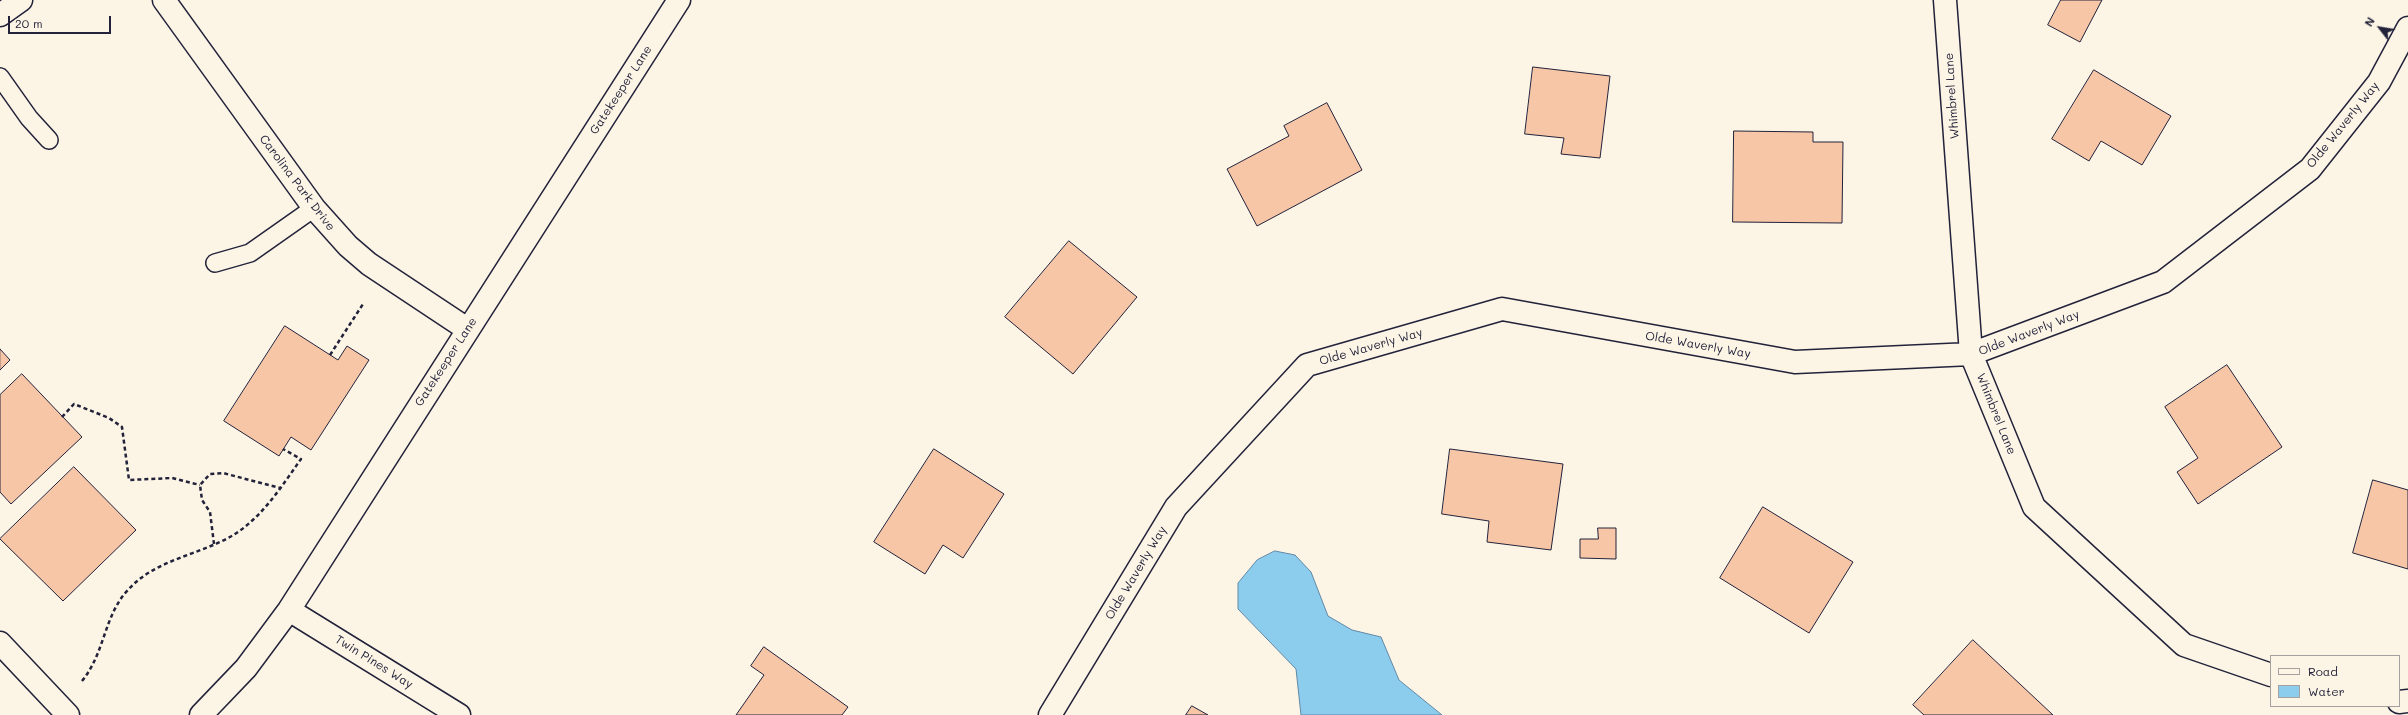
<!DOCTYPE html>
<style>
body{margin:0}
#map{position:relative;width:2408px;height:715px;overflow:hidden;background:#fcf5e5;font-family:Mali,sans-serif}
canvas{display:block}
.legend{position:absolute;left:2270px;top:655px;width:130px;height:52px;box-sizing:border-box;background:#fcf5e5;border:1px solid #a5a1a1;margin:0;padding:5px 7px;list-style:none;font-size:12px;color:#22223b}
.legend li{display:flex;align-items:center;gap:8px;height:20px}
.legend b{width:20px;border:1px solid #a5a1a1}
.north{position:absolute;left:2360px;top:8px;width:40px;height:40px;-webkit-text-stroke:3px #fcf5e5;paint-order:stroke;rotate:301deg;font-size:11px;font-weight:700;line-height:16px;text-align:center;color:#22223b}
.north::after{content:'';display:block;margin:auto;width:14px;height:18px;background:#22223b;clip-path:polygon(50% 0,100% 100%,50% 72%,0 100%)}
.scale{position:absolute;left:8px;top:16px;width:103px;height:18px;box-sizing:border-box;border:2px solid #22223b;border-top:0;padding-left:5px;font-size:12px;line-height:14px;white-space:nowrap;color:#22223b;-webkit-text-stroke:3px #fcf5e5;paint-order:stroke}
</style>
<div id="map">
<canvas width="2408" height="715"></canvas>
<ul class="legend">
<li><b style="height:5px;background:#fcf5e5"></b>Road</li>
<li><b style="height:11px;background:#8ccced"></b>Water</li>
</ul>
<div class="north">N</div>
<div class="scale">20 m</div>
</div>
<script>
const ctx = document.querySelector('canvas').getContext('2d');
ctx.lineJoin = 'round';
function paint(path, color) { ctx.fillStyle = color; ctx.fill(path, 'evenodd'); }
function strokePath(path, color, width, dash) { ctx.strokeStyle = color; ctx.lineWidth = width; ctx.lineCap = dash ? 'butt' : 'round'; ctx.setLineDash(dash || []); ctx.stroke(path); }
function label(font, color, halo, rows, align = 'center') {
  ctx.font = font + ' Mali,sans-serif'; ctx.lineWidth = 4; ctx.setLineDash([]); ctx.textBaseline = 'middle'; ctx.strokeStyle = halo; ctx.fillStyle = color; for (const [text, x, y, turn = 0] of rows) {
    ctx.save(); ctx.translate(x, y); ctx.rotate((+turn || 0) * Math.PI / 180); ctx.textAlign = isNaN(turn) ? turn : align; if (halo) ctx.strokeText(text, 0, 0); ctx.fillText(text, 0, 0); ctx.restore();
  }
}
const water = new Path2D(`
 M 1275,551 L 1295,555 L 1311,572 L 1328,616 L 1352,630 L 1381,637 L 1399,680 L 1442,715 L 1301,715 L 1296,669 L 1238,609 L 1238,583 L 1257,560 Z`);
const building = new Path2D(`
 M 2061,0 L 2102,0 L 2080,42 L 2048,25 Z
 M 1533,67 L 1610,76 L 1600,158 L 1561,154 L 1564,138 L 1525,134 Z
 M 2094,70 L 2171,116 L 2142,165 L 2101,141 L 2089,161 L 2052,139 Z
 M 1327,103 L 1362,170 L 1257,226 L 1227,169 L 1289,136 L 1284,126 Z
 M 1734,131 L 1813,132 L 1813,142 L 1843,142 L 1842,223 L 1733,222 Z
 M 1069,241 L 1137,297 L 1073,374 L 1005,317 Z
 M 285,326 L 338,360 L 347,346 L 369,360 L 311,450 L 291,437 L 279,456 L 224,421 Z
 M 0,349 L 10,360 L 0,370 Z
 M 2227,365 L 2282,447 L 2198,504 L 2177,472 L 2198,458 L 2165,407 Z
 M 22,374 L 82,437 L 11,504 L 0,492 L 0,395 Z
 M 934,449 L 1004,494 L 963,558 L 943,545 L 925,574 L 874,542 Z
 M 1450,449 L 1563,464 L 1551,550 L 1487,542 L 1489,521 L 1442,514 Z
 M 74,467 L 136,530 L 63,601 L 0,539 Z
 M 2373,480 L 2408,490 L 2408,569 L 2353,553 Z
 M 1763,507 L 1853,562 L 1809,633 L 1720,578 Z
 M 1598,528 L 1616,528 L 1616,559 L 1580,558 L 1580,539 L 1598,539 Z
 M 1973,640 L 2053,715 L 1924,715 L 1913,705 Z
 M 764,647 L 848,707 L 842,715 L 736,715 L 764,675 L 751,666 Z
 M 1192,706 L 1208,715 L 1186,715 Z`);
const path = new Path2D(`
 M 330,355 L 363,304
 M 62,417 L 74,404 L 109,418 L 122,427 L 129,480 L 172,478 L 200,485
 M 214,544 L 210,512 L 202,500 L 200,485 L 210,474 L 223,473 L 280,488
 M 82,681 C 105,653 104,615 128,590 C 155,559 201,555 235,534 C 263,516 282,486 301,459 L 283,449`);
const service = new Path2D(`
 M 0,77 L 29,118 L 49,140
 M 215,263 L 250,253 L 314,208`);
const minor = new Path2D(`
 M 164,0 L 314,208 L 348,246 L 369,264 L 467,329
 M 1945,0 L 1971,354 L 2034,507 L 2184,645 L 2271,675
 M 289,610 L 459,715
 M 0,643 L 68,715
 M 2399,702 L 2408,701
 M 201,715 L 246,668 L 289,610 L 679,0
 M 1050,715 L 1176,507 L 1307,365 L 1502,309 L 1795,362 L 1971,354 L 2163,282 L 2310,169 L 2379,82 L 2408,28`);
const tertiary = new Path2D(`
 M 0,15 L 21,0`);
const streetNames = [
 ["Gatekeeper Lane",621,90,-57],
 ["Whimbrel Lane",1952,96,-94],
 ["Olde Waverly Way",2343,125,-51],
 ["Carolina Park Drive",297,183,53],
 ["Olde Waverly Way",2029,333,-21],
 ["Olde Waverly Way",1698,345,10],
 ["Olde Waverly Way",1371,347,-16],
 ["Gatekeeper Lane",446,362,-57],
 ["Whimbrel Lane",1996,414,68],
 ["Olde Waverly Way",1136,573,-59],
 ["Twin Pines Way",374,662,32]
];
paint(water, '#8ccced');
strokePath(water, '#6288a6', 1);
paint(building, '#f6c6a6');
strokePath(building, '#22223b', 1);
strokePath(service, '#22223b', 20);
strokePath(minor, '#22223b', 25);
strokePath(tertiary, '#22223b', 25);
strokePath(path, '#22223b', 2.5, [4, 3]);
strokePath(service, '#fcf5e5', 17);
strokePath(minor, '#fcf5e5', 22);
strokePath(tertiary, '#fcf5e5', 22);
label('12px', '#22223b', '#fcf5e5', streetNames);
</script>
